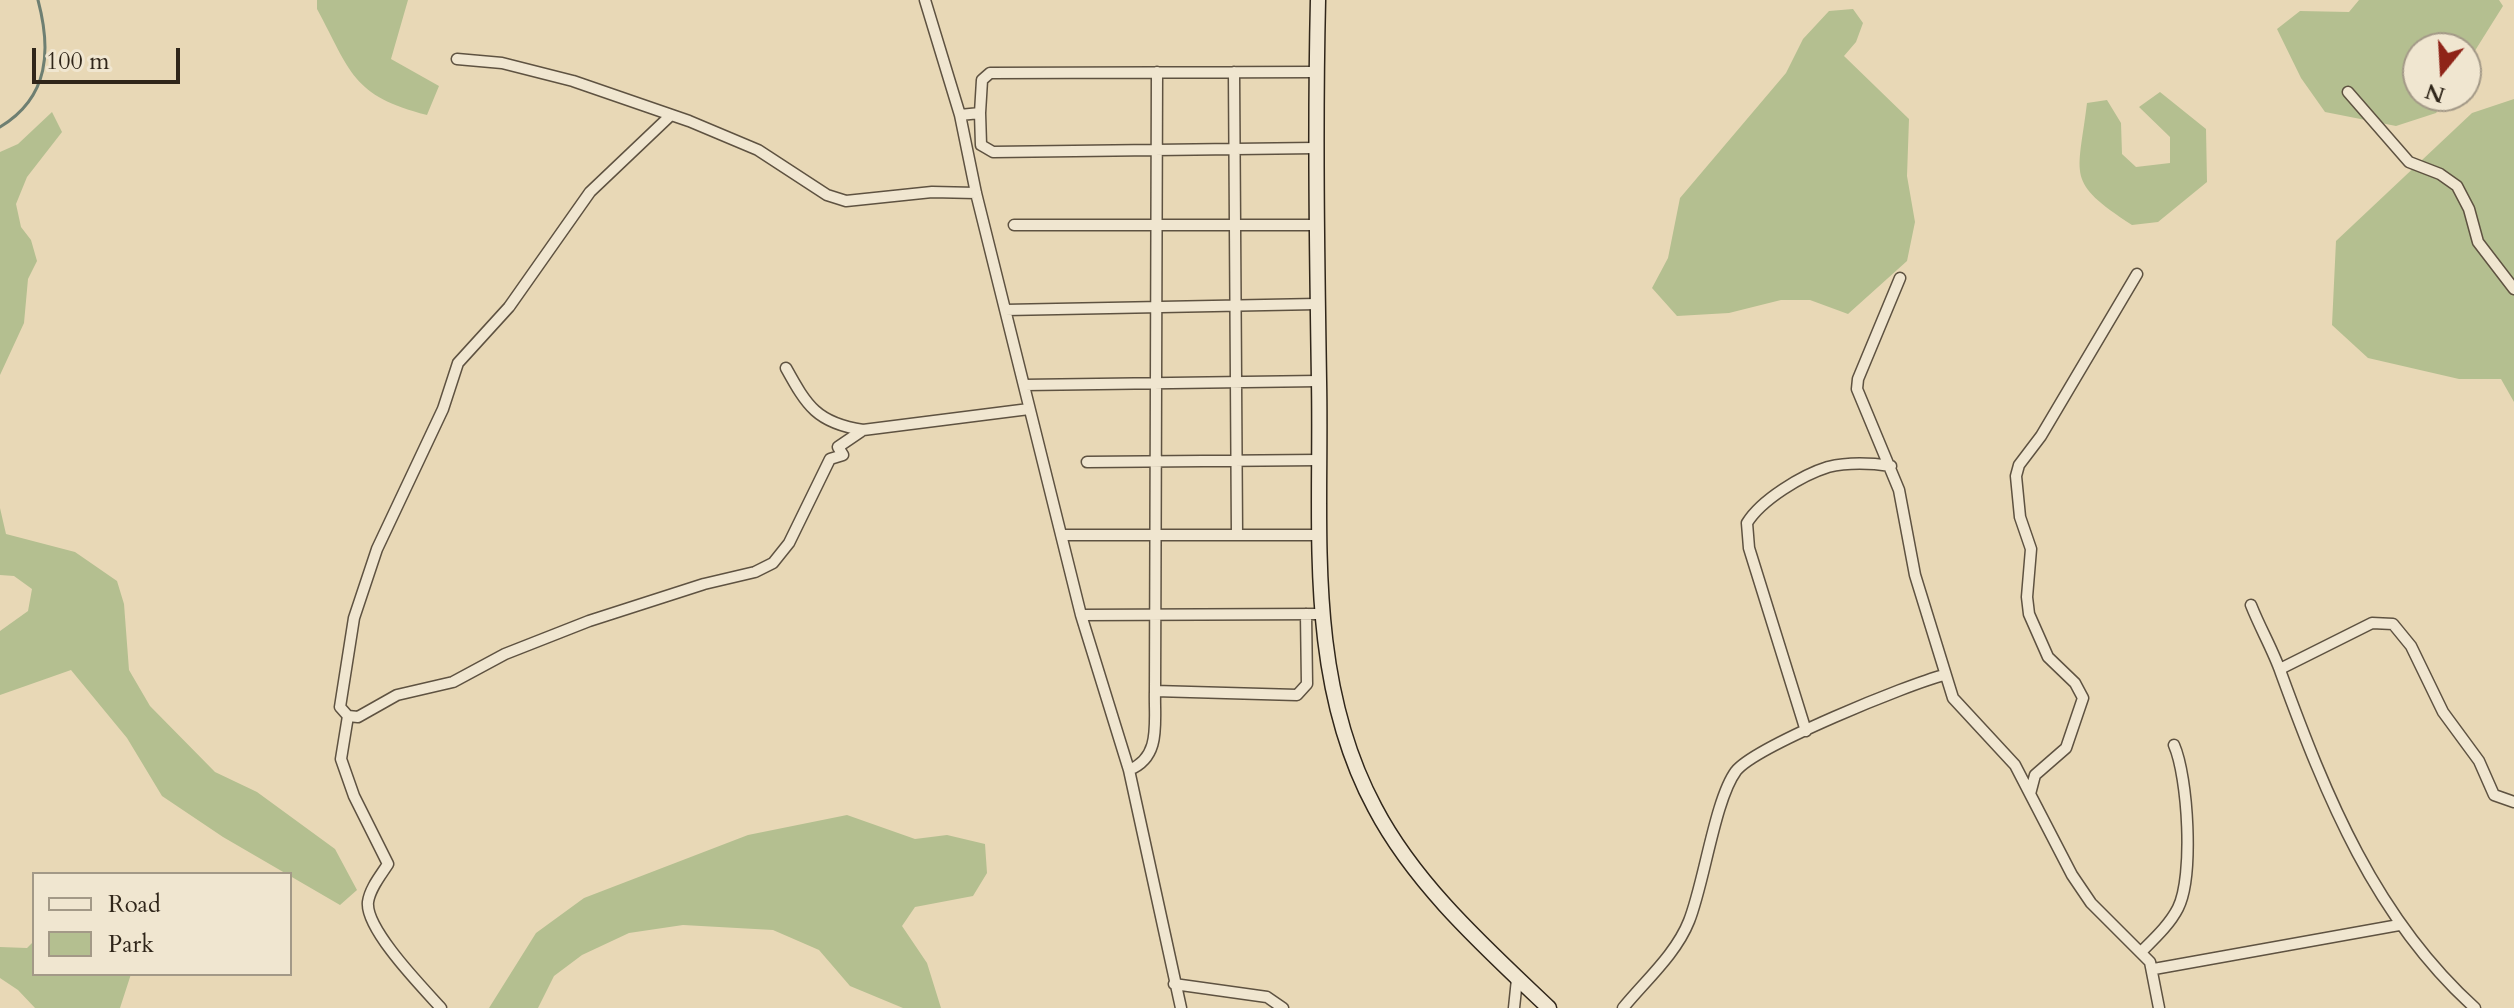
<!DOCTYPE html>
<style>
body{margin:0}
#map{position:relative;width:2514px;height:1008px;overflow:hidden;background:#e8d8b6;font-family:Cardo,serif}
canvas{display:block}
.legend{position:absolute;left:32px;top:872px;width:260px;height:104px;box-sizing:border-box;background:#f0e6d0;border:2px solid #a39987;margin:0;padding:10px 14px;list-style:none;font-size:24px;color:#30261a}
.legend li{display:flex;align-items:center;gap:16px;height:40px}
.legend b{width:40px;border:2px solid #a39987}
.north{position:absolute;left:2402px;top:32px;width:80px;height:80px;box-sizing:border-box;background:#f0e6d0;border:2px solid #a39987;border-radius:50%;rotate:198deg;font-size:22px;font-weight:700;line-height:32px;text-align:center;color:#30261a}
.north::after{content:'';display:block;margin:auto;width:28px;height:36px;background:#8f2418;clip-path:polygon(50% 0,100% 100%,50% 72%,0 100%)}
.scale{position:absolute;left:32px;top:48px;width:148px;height:36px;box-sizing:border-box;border:4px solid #30261a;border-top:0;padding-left:10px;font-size:24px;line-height:28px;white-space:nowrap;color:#30261a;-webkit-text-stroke:6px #f0e6d0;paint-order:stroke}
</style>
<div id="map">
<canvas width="2514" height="1008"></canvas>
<ul class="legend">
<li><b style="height:10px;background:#f0e6d0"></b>Road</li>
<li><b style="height:22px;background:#b4bf90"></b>Park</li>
</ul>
<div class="north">N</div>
<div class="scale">100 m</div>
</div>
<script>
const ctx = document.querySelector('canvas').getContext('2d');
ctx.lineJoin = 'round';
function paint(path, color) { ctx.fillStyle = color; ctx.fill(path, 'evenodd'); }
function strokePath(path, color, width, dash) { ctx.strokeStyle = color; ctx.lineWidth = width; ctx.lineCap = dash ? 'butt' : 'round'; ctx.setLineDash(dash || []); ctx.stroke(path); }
const green = new Path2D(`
 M 317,0 L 408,0 L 391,59 L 439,86 L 427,115 C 352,96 351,72 317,9 Z
 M 2359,0 L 2499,0 L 2503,6 L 2466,65 L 2466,48 L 2418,48 L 2418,96 L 2447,96 L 2436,113 L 2396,126 L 2325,112 L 2301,78 L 2277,29 L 2300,11 L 2349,12 Z
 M 1853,9 L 1863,23 L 1856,42 L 1844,56 L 1909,119 L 1907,176 L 1915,222 L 1907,261 L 1848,314 L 1810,300 L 1781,300 L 1729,313 L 1677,316 L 1652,288 L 1668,258 L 1680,198 L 1786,73 L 1803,39 L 1829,11 Z
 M 2160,92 L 2206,129 L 2207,182 L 2158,222 L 2132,225 C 2065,181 2078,178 2087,103 L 2107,100 L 2121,123 L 2122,154 L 2136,167 L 2170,163 L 2170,137 L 2139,107 Z
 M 2514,99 L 2514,402 L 2501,379 L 2459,379 L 2368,358 L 2332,325 L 2336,241 L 2472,113 Z
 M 52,112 L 62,132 L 27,177 L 16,204 L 21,227 L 31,240 L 37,261 L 28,279 L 24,323 L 0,375 L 0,152 L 18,144 Z
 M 0,508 L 6,534 L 75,552 L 117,581 L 124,604 L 129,670 L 150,706 L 215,772 L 257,792 L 335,849 L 357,890 L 340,905 L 223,837 L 162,796 L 127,738 L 71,670 L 0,695 L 0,631 L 28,611 L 32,589 L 14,576 L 0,575 Z
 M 847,815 L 915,839 L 947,835 L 985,844 L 987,873 L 973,896 L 915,907 L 902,926 L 927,963 L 941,1008 L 903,1008 L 850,986 L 819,950 L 773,930 L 683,925 L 629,933 L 582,955 L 554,976 L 538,1008 L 489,1008 L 536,933 L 584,898 L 748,835 Z
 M 34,941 L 34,974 L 131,974 L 120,1008 L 35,1008 L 18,990 L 0,978 L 0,947 L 27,948 Z`);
const stream = new Path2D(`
 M 0,127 C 50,97 51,49 38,0`);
const street = new Path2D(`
 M 925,0 L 960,115 L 976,193 L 1081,615 L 1129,770 L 1181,1008
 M 457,59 L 502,63 L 573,81 L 689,121 L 758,150 L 827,195 L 846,201 L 932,192 L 976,193
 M 1234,72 L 1237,535
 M 2348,92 L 2409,162 L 2440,174 L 2457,186 L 2469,209 L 2478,242 L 2514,289
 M 980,113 L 981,145 L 993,152 L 1316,148
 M 960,115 L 980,113 L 982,80 L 990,73 L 1316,72
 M 1014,225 L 1316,225
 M 1900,278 L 1858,379 L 1857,389 L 1899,490 L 1915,575 L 1953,698 L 2015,765 L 2072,875 L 2091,903 L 2150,962 L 2159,1008
 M 1005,310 L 1317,304
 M 786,368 C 807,406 817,423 863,430 L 1029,409
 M 1024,385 L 1319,381
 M 1087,462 L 1320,460
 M 1061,535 L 1320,535
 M 2251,605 C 2260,628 2273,650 2281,673 C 2326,796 2375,918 2475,1008
 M 1081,615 L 1321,614
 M 2280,669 L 2372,623 L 2393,624 L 2411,646 L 2443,712 L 2479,761 L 2494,795 L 2514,802
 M 1155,691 L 1297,695 L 1307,684 L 1306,614
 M 348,716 L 340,707 L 354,618 L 377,549 L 443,409 L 458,363 L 509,307 L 590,192 L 671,115
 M 348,716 L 358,717 L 397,695 L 453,682 L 505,654 L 589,621 L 704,584 L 755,572 L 773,563 L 789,543 L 830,459 L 843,455 L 838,447 L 863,430
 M 348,716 L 341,759 L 354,796 L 388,864 C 381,875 370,888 368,902 C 365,929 423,988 441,1008
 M 1806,731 L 1749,548 L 1747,523 C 1761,500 1802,475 1828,467 C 1849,462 1870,463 1891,466
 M 1129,770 C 1162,757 1154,722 1155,691 L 1157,72
 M 2030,794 L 2035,775 L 2066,748 L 2083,698 L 2075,683 L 2048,657 L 2029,614 L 2027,597 L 2031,549 L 2020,517 L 2016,476 L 2019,465 L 2041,436 L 2137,274
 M 2142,951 C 2155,938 2170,924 2178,908 C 2194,876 2188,777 2174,745
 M 2154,969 L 2399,925
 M 1174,984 L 1267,997 L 1283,1008
 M 1514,1008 L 1517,979
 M 1623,1008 C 1645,981 1676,954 1689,921 C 1704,884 1715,799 1736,771 C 1756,746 1909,684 1944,675`);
const secondary = new Path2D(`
 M 1318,0 C 1315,127 1317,254 1319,381 C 1322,525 1304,676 1375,808 C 1416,886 1486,948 1549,1008`);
paint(green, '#b4bf90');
strokePath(stream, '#6e7f72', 3);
strokePath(street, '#5e5241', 13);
strokePath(secondary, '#30261a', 17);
strokePath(street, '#f0e6d0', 10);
strokePath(secondary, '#f0e6d0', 14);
</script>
